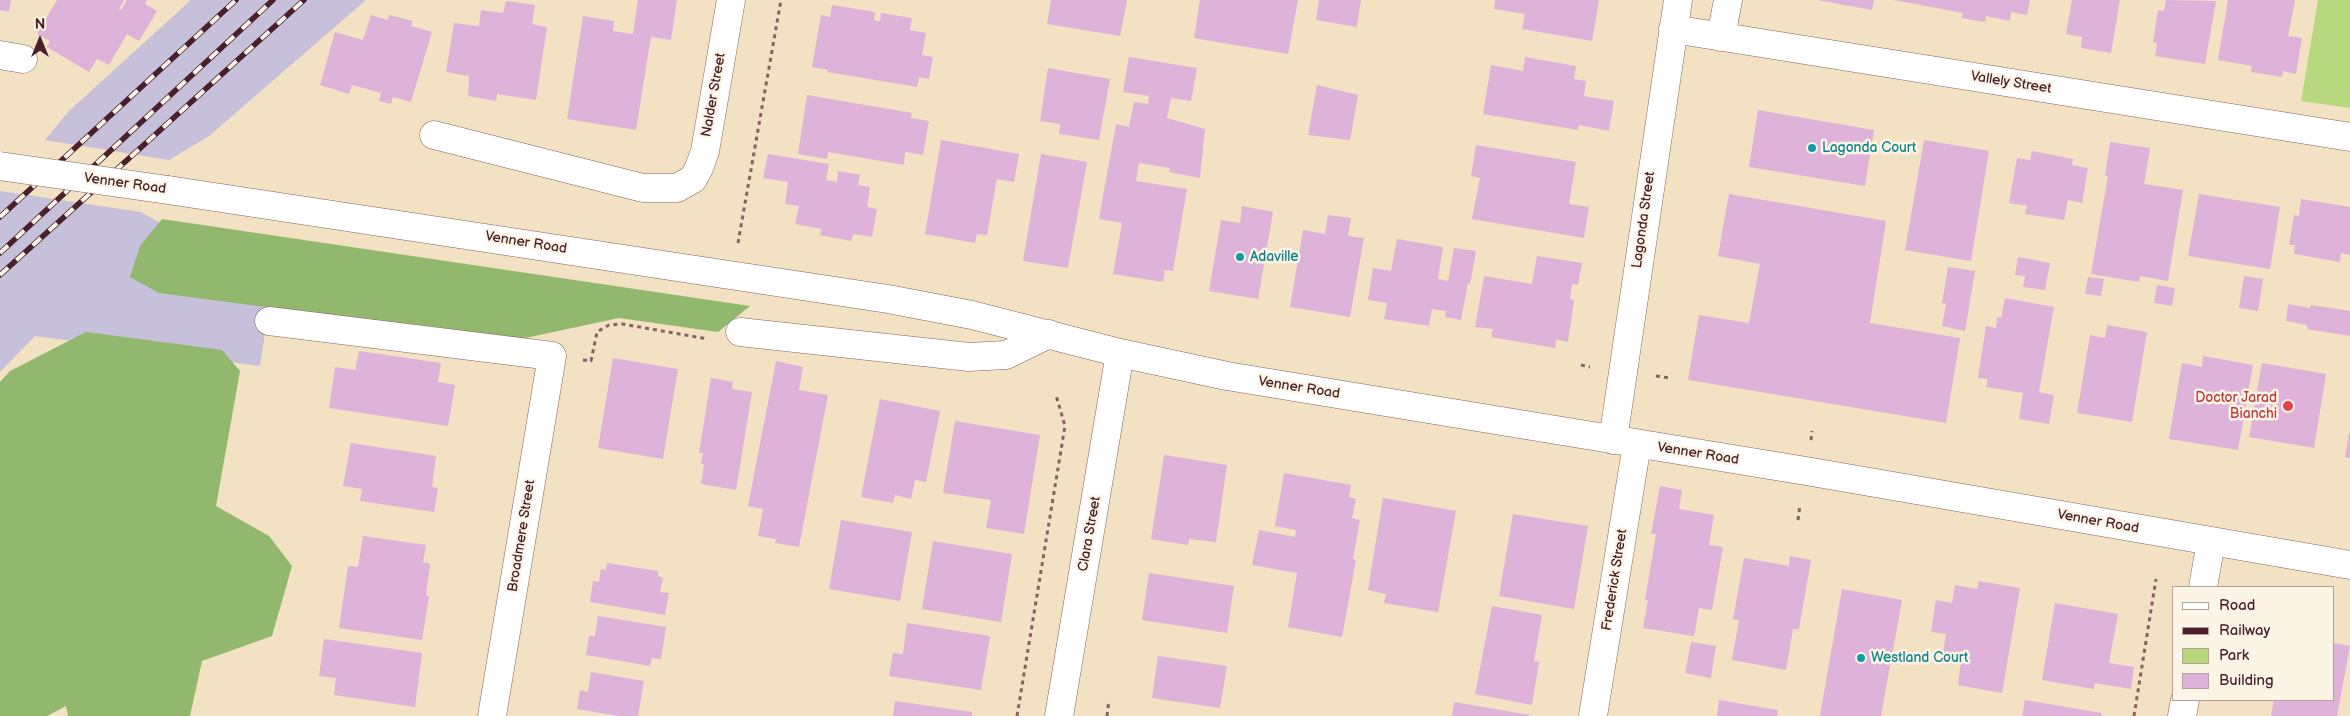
<!DOCTYPE html>
<style>
body{margin:0}
#map{position:relative;width:2350px;height:716px;overflow:hidden;background:#f2e1c3;font-family:"Balsamiq Sans",sans-serif}
canvas{display:block}
.legend{position:absolute;left:2172px;top:586px;width:162px;height:115px;box-sizing:border-box;background:#fcf5e5;border:1px solid #b59f9b;margin:0;padding:6px 9px;list-style:none;font-size:15px;color:#4a1f2b}
.legend li{display:flex;align-items:center;gap:10px;height:25px}
.legend b{width:25px;border:1px solid #b59f9b}
.north{position:absolute;left:15px;top:15px;width:50px;height:50px;-webkit-text-stroke:4px #fcf5e5;paint-order:stroke;rotate:0deg;font-size:14px;font-weight:700;line-height:20px;text-align:center;color:#4a1f2b}
.north::after{content:'';display:block;margin:auto;width:18px;height:22px;background:#4a1f2b;clip-path:polygon(50% 0,100% 100%,50% 72%,0 100%)}
</style>
<div id="map">
<canvas width="2350" height="716"></canvas>
<ul class="legend">
<li><b style="height:6px;background:#fff"></b>Road</li>
<li><b style="height:6px;background:#4a1f2b"></b>Railway</li>
<li><b style="height:14px;background:#b8d880"></b>Park</li>
<li><b style="height:14px;background:#dfb2d9"></b>Building</li>
</ul>
<div class="north">N</div>
</div>
<script>
const ctx = document.querySelector('canvas').getContext('2d');
ctx.lineJoin = 'round';
function paint(path, color) { ctx.fillStyle = color; ctx.fill(path, 'evenodd'); }
function strokePath(path, color, width, dash) { ctx.strokeStyle = color; ctx.lineWidth = width; ctx.lineCap = dash ? 'butt' : 'round'; ctx.setLineDash(dash || []); ctx.stroke(path); }
function label(font, color, halo, rows, align = 'center') {
  ctx.font = font + ' "Balsamiq Sans",sans-serif'; ctx.lineWidth = 5; ctx.setLineDash([]); ctx.textBaseline = 'middle'; ctx.strokeStyle = halo; ctx.fillStyle = color; for (const [text, x, y, turn = 0] of rows) {
    ctx.save(); ctx.translate(x, y); ctx.rotate((+turn || 0) * Math.PI / 180); ctx.textAlign = isNaN(turn) ? turn : align; if (halo) ctx.strokeText(text, 0, 0); ctx.fillText(text, 0, 0); ctx.restore();
  }
}
const industrial = new Path2D(`
 M 191,0 L 366,0 L 209,136 L 169,160 L 45,140 L 69,111 Z
 M 0,191 L 141,212 L 165,226 L 277,243 L 269,321 L 265,333 L 260,366 L 35,336 L 0,372 Z`);
const green = new Path2D(`
 M 2318,0 L 2350,0 L 2350,108 L 2301,101 Z`);
const forest = new Path2D(`
 M 162,219 L 750,306 L 718,332 L 619,318 L 516,340 L 159,293 L 130,277 L 140,246 Z
 M 86,332 L 222,350 L 240,371 L 216,506 L 269,536 L 292,566 L 272,636 L 202,661 L 190,716 L 68,716 L 66,706 L 47,716 L 0,716 L 0,382 L 10,371 Z`);
const building = new Path2D(`
 M 0,0 L 11,0 L 9,12 L 0,10 Z
 M 57,0 L 124,0 L 119,9 L 121,10 L 127,0 L 147,0 L 145,4 L 157,11 L 139,41 L 127,34 L 109,65 L 97,59 L 89,72 L 47,47 L 50,41 L 37,34 Z
 M 638,0 L 677,0 L 671,40 L 651,37 L 636,130 L 567,119 L 583,16 L 614,21 L 613,31 L 633,34 Z
 M 1051,0 L 1127,0 L 1120,36 L 1047,24 Z
 M 1200,0 L 1298,0 L 1288,54 L 1194,38 Z
 M 1319,0 L 1361,0 L 1357,27 L 1316,20 Z
 M 1495,0 L 1599,0 L 1592,41 L 1522,29 L 1525,14 L 1494,9 Z
 M 1817,0 L 1874,0 L 1872,10 Z
 M 1894,0 L 2030,0 L 2027,15 L 2011,12 L 2010,21 L 1986,16 L 1985,22 L 1961,18 L 1963,13 Z
 M 2072,0 L 2120,0 L 2111,53 L 2081,48 L 2082,37 L 2066,34 Z
 M 2166,0 L 2216,1 L 2205,64 L 2155,56 L 2157,43 L 2153,42 L 2158,10 L 2164,11 Z
 M 2228,0 L 2295,0 L 2288,36 L 2302,38 L 2296,74 L 2283,71 L 2282,77 L 2251,72 L 2252,66 L 2218,60 Z
 M 506,1 L 535,5 L 532,24 L 547,27 L 536,100 L 497,94 L 496,101 L 468,96 L 469,76 L 446,72 L 454,23 L 479,26 L 481,10 L 503,13 Z
 M 832,5 L 875,12 L 874,20 L 877,21 L 880,21 L 881,13 L 912,18 L 910,30 L 926,33 L 922,55 L 933,57 L 929,79 L 919,77 L 917,87 L 827,72 L 828,70 L 812,67 L 821,15 L 830,17 Z
 M 371,15 L 388,20 L 389,15 L 413,21 L 411,26 L 432,32 L 411,102 L 393,97 L 391,104 L 379,101 L 381,93 L 352,85 L 349,94 L 320,85 L 335,32 L 363,40 Z
 M 1129,57 L 1197,68 L 1191,101 L 1171,98 L 1167,118 L 1205,129 L 1200,178 L 1169,172 L 1170,168 L 1139,163 L 1136,181 L 1187,189 L 1173,271 L 1165,270 L 1163,282 L 1113,274 L 1122,223 L 1099,219 L 1116,124 L 1129,127 L 1134,102 L 1148,104 L 1149,96 L 1123,92 Z
 M 1525,57 L 1576,66 L 1574,79 L 1586,81 L 1584,96 L 1614,101 L 1609,131 L 1579,125 L 1578,130 L 1483,114 L 1491,65 L 1523,71 Z
 M 1048,68 L 1110,79 L 1099,140 L 1059,134 L 1060,124 L 1040,121 Z
 M 1317,85 L 1358,95 L 1350,140 L 1308,135 Z
 M 807,95 L 912,113 L 911,118 L 929,121 L 923,155 L 905,152 L 904,165 L 828,152 L 827,159 L 798,154 Z
 M 1758,110 L 1874,130 L 1865,186 L 1749,167 Z
 M 941,140 L 1019,154 L 1014,182 L 997,179 L 987,235 L 977,234 L 975,243 L 925,234 Z
 M 1924,140 L 1989,151 L 1971,261 L 1905,250 Z
 M 2110,142 L 2150,148 L 2144,184 L 2183,190 L 2168,281 L 2140,276 L 2139,282 L 2091,274 L 2108,176 L 2105,176 Z
 M 1476,145 L 1576,162 L 1569,204 L 1589,207 L 1584,238 L 1472,219 L 1480,178 L 1471,176 Z
 M 2032,151 L 2073,159 L 2072,165 L 2088,168 L 2082,203 L 2068,200 L 2064,220 L 2025,214 L 2027,206 L 2009,203 L 2017,158 L 2030,160 Z
 M 768,154 L 829,164 L 826,180 L 837,182 L 838,171 L 860,175 L 858,185 L 870,187 L 867,207 L 877,209 L 872,237 L 853,234 L 851,241 L 820,235 L 822,229 L 795,224 L 799,206 L 785,204 L 788,182 L 763,178 Z
 M 1041,154 L 1087,162 L 1068,268 L 1023,261 Z
 M 1729,194 L 1886,221 L 1870,323 L 1960,338 L 1946,423 L 1688,380 L 1699,315 L 1749,323 L 1760,264 L 1718,256 Z
 M 2199,194 L 2280,207 L 2270,269 L 2188,256 Z
 M 2301,199 L 2350,207 L 2350,255 L 2341,253 L 2340,262 L 2294,254 L 2295,245 L 2289,245 L 2294,215 L 2299,216 Z
 M 1242,206 L 1273,212 L 1258,299 L 1209,291 L 1221,220 L 1240,223 Z
 M 1328,215 L 1351,218 L 1348,236 L 1364,238 L 1350,317 L 1290,307 L 1303,230 L 1325,234 Z
 M 1397,239 L 1443,247 L 1438,279 L 1448,281 L 1454,248 L 1476,251 L 1470,284 L 1468,283 L 1461,320 L 1445,317 L 1446,311 L 1432,309 L 1429,326 L 1384,319 L 1387,303 L 1368,300 L 1373,268 L 1391,271 Z
 M 1537,256 L 1582,263 L 1578,285 L 1572,284 L 1570,299 L 1574,300 L 1568,342 L 1556,339 L 1555,348 L 1491,337 L 1493,329 L 1475,327 L 1484,276 L 1532,284 Z
 M 2018,257 L 2050,263 L 2045,290 L 2023,287 L 2025,276 L 2015,275 Z
 M 1948,267 L 1975,271 L 1965,331 L 1942,326 L 1946,304 L 1942,303 Z
 M 2244,276 L 2263,279 L 2258,311 L 2239,308 Z
 M 2088,277 L 2104,279 L 2101,296 L 2085,294 Z
 M 2157,285 L 2175,288 L 2172,306 L 2154,303 Z
 M 2005,298 L 2054,307 L 2039,392 L 2054,395 L 2049,424 L 2019,419 L 2023,393 L 1986,387 L 1988,379 L 1978,378 L 1986,326 L 1996,328 L 1997,317 L 2001,318 Z
 M 2288,304 L 2310,308 L 2311,305 L 2350,311 L 2350,336 L 2307,329 L 2307,325 L 2286,321 Z
 M 2107,325 L 2147,332 L 2132,422 L 2077,413 L 2090,335 L 2105,338 Z
 M 359,351 L 441,363 L 438,382 L 455,385 L 448,426 L 329,408 L 335,367 L 355,370 Z
 M 2203,356 L 2253,365 L 2238,450 L 2169,439 L 2182,363 L 2202,367 Z
 M 613,358 L 678,369 L 663,459 L 598,448 Z
 M 776,361 L 803,367 L 799,390 L 828,395 L 799,547 L 775,543 L 776,539 L 758,536 L 763,509 L 748,506 Z
 M 2262,363 L 2326,374 L 2314,448 L 2249,437 Z
 M 711,378 L 733,382 L 732,389 L 752,392 L 736,490 L 701,484 L 704,464 L 701,464 L 703,453 L 699,453 Z
 M 880,399 L 940,411 L 926,482 L 915,480 L 911,499 L 895,495 L 893,503 L 861,497 Z
 M 955,421 L 1040,435 L 1024,534 L 986,528 L 991,500 L 943,493 Z
 M 2349,433 L 2350,433 L 2350,458 L 2345,457 Z
 M 351,443 L 436,456 L 432,487 L 438,488 L 434,512 L 360,501 L 362,489 L 343,486 Z
 M 1164,455 L 1227,465 L 1216,542 L 1189,539 L 1188,545 L 1151,539 Z
 M 1284,473 L 1351,485 L 1349,497 L 1356,499 L 1352,518 L 1360,520 L 1353,559 L 1356,560 L 1342,637 L 1288,627 L 1297,573 L 1252,565 L 1259,530 L 1295,537 L 1296,530 L 1275,526 Z
 M 1660,486 L 1682,490 L 1679,509 L 1714,515 L 1709,545 L 1723,547 L 1712,610 L 1699,608 L 1694,636 L 1643,628 L 1648,600 L 1645,600 L 1656,534 L 1651,534 Z
 M 1383,498 L 1456,511 L 1438,612 L 1384,603 L 1386,594 L 1368,590 Z
 M 1513,514 L 1588,526 L 1574,609 L 1499,596 Z
 M 841,520 L 912,532 L 900,601 L 829,589 Z
 M 363,536 L 426,545 L 423,562 L 430,564 L 426,595 L 429,596 L 422,640 L 339,628 L 348,566 L 358,567 Z
 M 933,541 L 1012,554 L 1001,622 L 922,609 Z
 M 1790,556 L 1811,560 L 1799,629 L 1793,629 L 1786,670 L 1732,660 L 1739,620 L 1733,619 L 1744,558 L 1789,566 Z
 M 607,563 L 658,571 L 658,576 L 663,578 L 660,592 L 669,593 L 665,615 L 590,602 L 593,581 L 599,582 L 601,569 L 606,570 Z
 M 1149,573 L 1234,586 L 1227,633 L 1142,620 Z
 M 1979,581 L 2020,588 L 2002,693 L 1958,685 L 1961,661 L 1942,658 L 1946,634 L 1931,632 L 1936,600 L 1952,603 L 1955,585 L 1977,589 Z
 M 1842,589 L 1902,600 L 1881,716 L 1820,716 Z
 M 2055,603 L 2118,614 L 2109,663 L 2134,667 L 2131,689 L 2095,683 L 2094,689 L 2042,680 Z
 M 1492,606 L 1542,615 L 1534,661 L 1539,662 L 1532,705 L 1475,694 Z
 M 598,616 L 666,627 L 661,659 L 652,658 L 650,666 L 586,655 L 589,636 L 595,636 Z
 M 907,623 L 990,636 L 981,690 L 889,676 L 893,653 L 903,654 Z
 M 324,639 L 422,653 L 415,707 L 334,695 L 336,678 L 319,676 Z
 M 1691,642 L 1716,646 L 1711,678 L 1685,673 Z
 M 2334,643 L 2350,646 L 2337,716 L 2271,716 L 2274,700 L 2334,700 Z
 M 1158,656 L 1227,666 L 1220,708 L 1152,698 Z
 M 591,672 L 644,681 L 638,716 L 618,716 L 577,709 L 580,690 L 588,692 Z
 M 1719,700 L 1778,710 L 1777,716 L 1717,716 Z
 M 2025,700 L 2102,713 L 2101,716 L 2022,716 Z
 M 895,701 L 972,712 L 972,716 L 893,716 Z
 M 1454,702 L 1530,715 L 1529,716 L 1452,716 Z`);
const path = new Path2D(`
 M 738,243 L 781,0
 M 583,360 L 591,361 L 597,332 L 609,325 L 622,324 L 708,339
 M 1581,365 L 1590,367
 M 1656,376 L 1670,378
 M 1811,440 L 1812,431
 M 1798,520 L 1800,505
 M 1017,716 L 1065,426 L 1056,395
 M 1107,716 L 1109,700
 M 2134,716 L 2156,579`);
const minor = new Path2D(`
 M 1673,29 L 2350,137
 M 1721,37 L 1728,0
 M 0,55 L 23,59
 M 434,135 L 643,188 L 677,188 L 693,179 L 699,168 L 705,151 L 731,0
 M 168,190 L 888,299 L 972,315 L 1120,353 L 1227,376 L 1806,471 L 2350,565
 M 269,321 L 552,356 L 492,716
 M 740,332 L 969,357 L 1006,355 L 1049,334
 M 1613,440 L 1678,0
 M 2203,587 L 2211,542
 M 1059,716 L 1120,353
 M 1593,716 L 1637,444
 M 2182,716 L 2185,700`);
const rail = new Path2D(`
 M 0,217 L 236,0
 M 0,253 L 273,0
 M 0,275 L 304,0`);
const minorBridge = new Path2D(`
 M 0,166 L 168,190`);
const markers = [
 [1812,148,5,"#0f9aa8"],
 [1240,257,5,"#0f9aa8"],
 [2288,406,6,"#e0444e"],
 [1861,658,5,"#0f9aa8"]
];
const streetNames = [
 ["Vallely Street",2011,83,9],
 ["Nalder Street",714,95,-80],
 ["Venner Road",125,184,8],
 ["Lagonda Street",1644,220,-82],
 ["Venner Road",526,243,9],
 ["Venner Road",1299,388,9],
 ["Venner Road",1698,454,9],
 ["Venner Road",2098,522,10],
 ["Clara Street",1090,534,-80],
 ["Broadmere Street",522,536,-81],
 ["Frederick Street",1615,580,-81]
];
const cultureNames = [
 ["Lagonda Court",1822,148],
 ["Adaville",1250,257],
 ["Westland Court",1871,658]
];
const healthNames = [
 ["Doctor Jarad",2277,398],
 ["Bianchi",2277,414]
];
paint(industrial, '#c6c0da');
paint(green, '#b8d880');
paint(forest, '#92b86e');
paint(building, '#dfb2d9');
strokePath(minor, '#856360', 29);
strokePath(path, '#856360', 3, [4, 4]);
strokePath(minor, '#fff', 28);
strokePath(rail, '#4a1f2b', 5.5);
strokePath(rail, '#fcf5e5', 4, [11]);
strokePath(minorBridge, '#856360', 29, []);
strokePath(minorBridge, '#fff', 28);
for (const [x, y, r, color] of markers) { const dot = new Path2D(); dot.arc(x, y, r, 0, 2 * Math.PI); ctx.fillStyle = color; ctx.fill(dot); strokePath(dot, '#fcf5e5', 2); }
label('14px', '#4a1f2b', '#fcf5e5', streetNames);
label('14px', '#0d838f', '#fcf5e5', cultureNames, 'left');
label('14px', '#be3a42', '#fcf5e5', healthNames, 'right');
</script>
